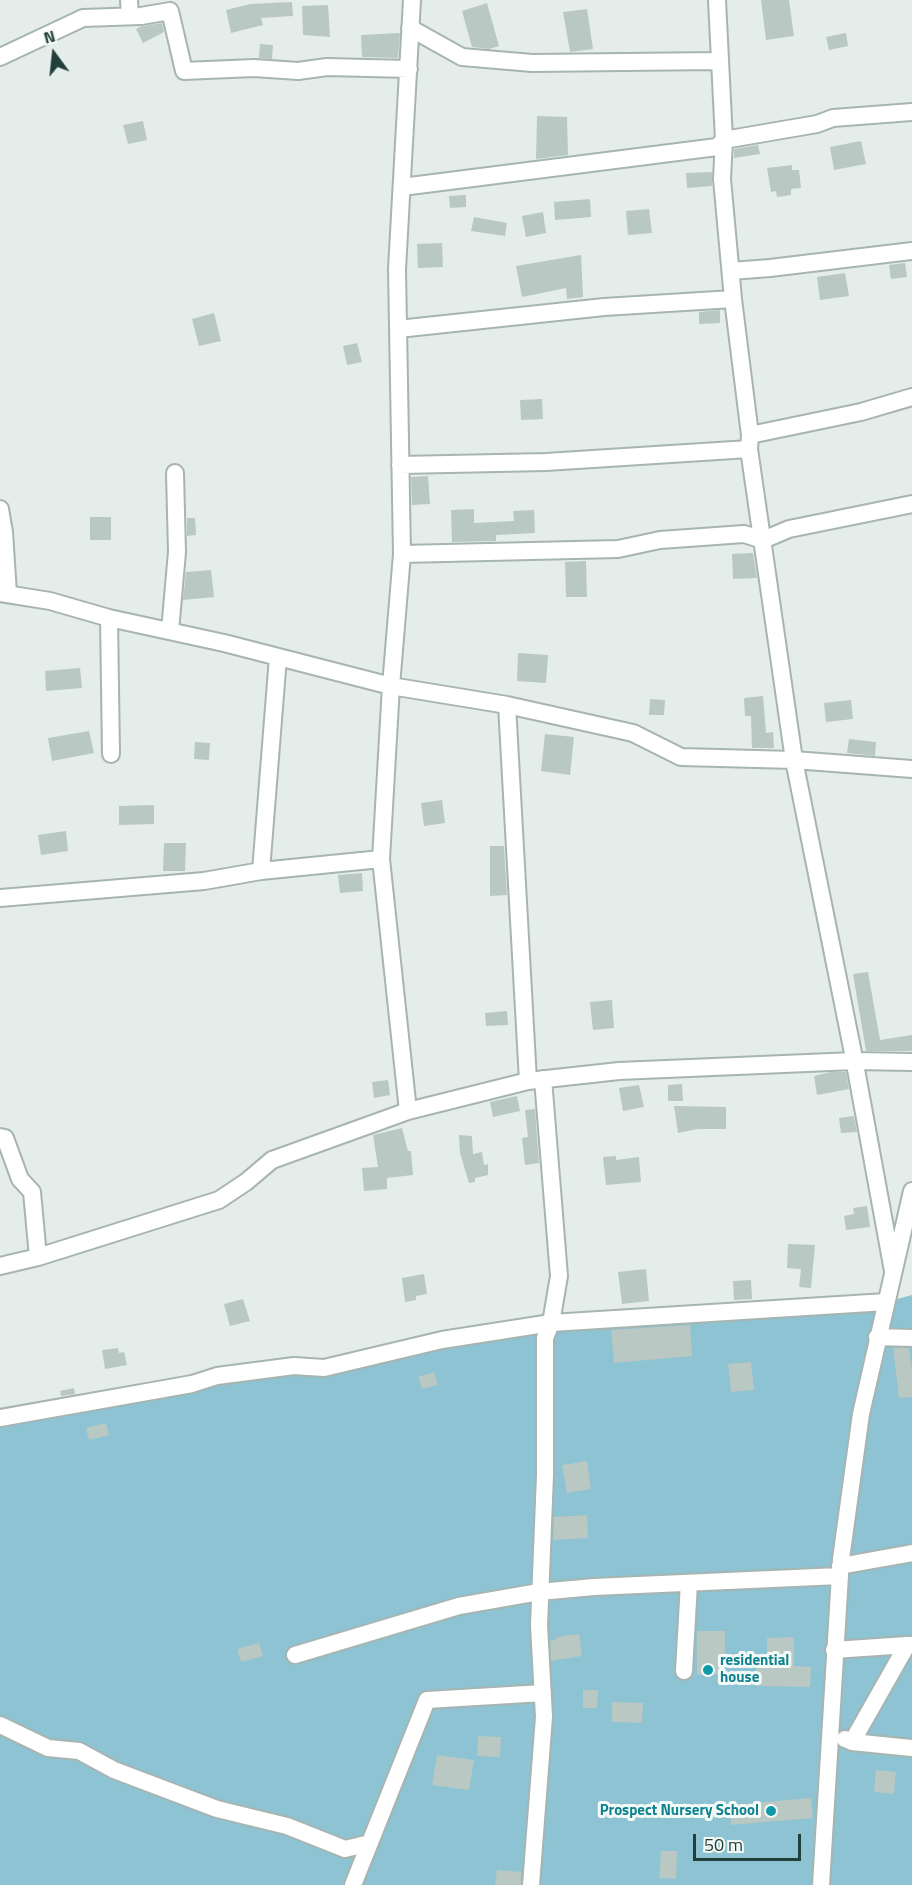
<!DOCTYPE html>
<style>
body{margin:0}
#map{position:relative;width:912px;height:1885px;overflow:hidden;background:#e4edea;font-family:"Titillium Web",sans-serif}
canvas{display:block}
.north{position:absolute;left:24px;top:24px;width:60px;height:60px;-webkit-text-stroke:4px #f5faf7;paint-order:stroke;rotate:345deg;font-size:16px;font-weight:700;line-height:24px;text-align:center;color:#233f39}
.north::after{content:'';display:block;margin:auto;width:21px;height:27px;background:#233f39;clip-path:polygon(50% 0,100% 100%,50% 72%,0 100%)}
.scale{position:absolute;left:693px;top:1834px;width:108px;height:27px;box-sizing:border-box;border:3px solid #233f39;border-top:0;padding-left:8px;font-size:18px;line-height:21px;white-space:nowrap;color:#233f39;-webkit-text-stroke:4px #f5faf7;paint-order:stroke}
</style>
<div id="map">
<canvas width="912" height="1885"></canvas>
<div class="north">N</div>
<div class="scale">50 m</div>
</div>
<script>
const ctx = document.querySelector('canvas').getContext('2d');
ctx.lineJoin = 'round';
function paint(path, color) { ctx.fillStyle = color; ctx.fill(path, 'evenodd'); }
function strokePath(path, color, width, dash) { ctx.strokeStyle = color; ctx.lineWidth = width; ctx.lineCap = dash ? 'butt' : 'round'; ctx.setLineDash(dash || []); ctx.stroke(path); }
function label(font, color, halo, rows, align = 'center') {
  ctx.font = font + ' "Titillium Web",sans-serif'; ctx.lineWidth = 6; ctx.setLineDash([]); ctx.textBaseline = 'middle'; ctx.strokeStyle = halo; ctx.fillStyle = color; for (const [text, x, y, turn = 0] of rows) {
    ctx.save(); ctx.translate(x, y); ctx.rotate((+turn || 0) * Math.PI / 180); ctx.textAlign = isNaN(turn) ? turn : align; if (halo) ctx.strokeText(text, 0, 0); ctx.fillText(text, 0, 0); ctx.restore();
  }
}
const water = new Path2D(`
 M 912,1295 L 912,1885 L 0,1885 L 0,1418 L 442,1340 L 886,1302 Z`);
const building = new Path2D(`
 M 761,0 L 789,0 L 794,36 L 766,40 Z
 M 292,2 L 293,16 L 261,18 L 263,25 L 231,33 L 226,10 L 250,4 Z
 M 487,3 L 499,46 L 489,49 L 472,47 L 462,11 Z
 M 328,5 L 330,37 L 303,35 L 302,6 Z
 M 587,9 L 593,49 L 570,52 L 563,12 Z
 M 162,23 L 164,32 L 143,43 L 136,29 L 142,26 Z
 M 400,33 L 398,58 L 362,57 L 361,35 Z
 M 846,33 L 848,46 L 829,50 L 826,37 Z
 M 260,44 L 273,45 L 272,59 L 259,58 Z
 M 537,116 L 567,117 L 568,155 L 536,159 Z
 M 143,121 L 147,140 L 128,144 L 123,125 Z
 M 861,141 L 866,164 L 834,170 L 830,147 Z
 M 758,145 L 760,154 L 734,158 L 734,149 Z
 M 792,165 L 792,170 L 799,170 L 801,188 L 791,189 L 791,195 L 777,197 L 776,191 L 771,192 L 767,168 Z
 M 712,172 L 712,186 L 687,188 L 686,173 Z
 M 466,195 L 466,207 L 450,208 L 449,196 Z
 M 590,199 L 591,217 L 555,220 L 554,202 Z
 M 649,209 L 652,233 L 628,235 L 626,211 Z
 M 543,212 L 546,233 L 526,237 L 522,216 Z
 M 474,217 L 507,223 L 505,236 L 471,231 Z
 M 442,243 L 443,267 L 418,268 L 417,244 Z
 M 581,255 L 583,297 L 567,299 L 566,288 L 522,297 L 516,266 Z
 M 905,263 L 907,277 L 891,279 L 889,265 Z
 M 845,273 L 849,296 L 820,300 L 817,277 Z
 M 720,310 L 720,323 L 699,324 L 699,312 Z
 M 214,313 L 221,341 L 199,346 L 192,319 Z
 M 357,343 L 362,362 L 347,365 L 343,346 Z
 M 542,399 L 543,419 L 521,420 L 520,400 Z
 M 428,476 L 430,504 L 412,505 L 411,477 Z
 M 474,509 L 474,523 L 514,521 L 513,511 L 534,510 L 535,533 L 496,535 L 496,541 L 452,542 L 451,510 Z
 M 90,517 L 111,517 L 111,540 L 90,540 Z
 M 187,518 L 195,518 L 196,535 L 187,536 Z
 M 753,553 L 757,578 L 733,579 L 732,554 Z
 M 586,561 L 587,597 L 566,597 L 565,562 Z
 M 211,570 L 214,597 L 183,600 L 186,572 Z
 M 518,653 L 548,655 L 546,683 L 517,681 Z
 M 80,668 L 82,688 L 46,691 L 45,671 Z
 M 763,696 L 766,733 L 773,732 L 774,748 L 752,748 L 751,716 L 745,716 L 744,698 Z
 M 650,699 L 665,700 L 664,715 L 649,715 Z
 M 851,700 L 853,719 L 826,722 L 824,703 Z
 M 89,731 L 94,753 L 52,761 L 48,738 Z
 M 545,734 L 574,737 L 570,775 L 541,771 Z
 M 849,739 L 876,742 L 875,756 L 847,753 Z
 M 195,742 L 210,743 L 209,760 L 194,759 Z
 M 442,800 L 445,823 L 424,826 L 421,803 Z
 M 154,805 L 154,824 L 119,825 L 119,806 Z
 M 66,831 L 68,851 L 41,855 L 38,835 Z
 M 164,843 L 186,843 L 185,871 L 163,871 Z
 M 490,846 L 504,846 L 507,895 L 490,896 Z
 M 362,873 L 363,891 L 340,893 L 338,875 Z
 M 868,972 L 880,1040 L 912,1035 L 912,1051 L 866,1051 L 853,974 Z
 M 612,1000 L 614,1028 L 593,1030 L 590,1002 Z
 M 507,1011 L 508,1025 L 486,1026 L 485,1013 Z
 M 831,1072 L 846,1072 L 849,1089 L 817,1095 L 814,1076 Z
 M 388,1080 L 390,1095 L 374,1098 L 372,1082 Z
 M 682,1084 L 683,1101 L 668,1101 L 668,1085 Z
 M 639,1085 L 644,1107 L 623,1111 L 619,1088 Z
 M 517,1096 L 520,1111 L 493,1117 L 490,1102 Z
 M 674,1106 L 726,1107 L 726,1129 L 698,1129 L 678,1133 Z
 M 535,1109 L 539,1163 L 525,1165 L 522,1138 L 528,1137 L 525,1110 Z
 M 854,1116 L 857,1132 L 841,1133 L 839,1118 Z
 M 402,1128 L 408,1151 L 411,1151 L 413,1175 L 387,1178 L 387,1189 L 364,1191 L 362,1168 L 378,1167 L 373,1135 Z
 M 459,1135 L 472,1136 L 473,1154 L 482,1152 L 484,1165 L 488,1164 L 488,1175 L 475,1178 L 475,1182 L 469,1183 L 460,1153 Z
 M 616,1156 L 616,1160 L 639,1157 L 641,1182 L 606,1185 L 603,1157 Z
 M 867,1206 L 870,1227 L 846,1230 L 844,1216 L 854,1214 L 853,1208 Z
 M 788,1244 L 815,1245 L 811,1288 L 799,1287 L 801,1269 L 787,1268 Z
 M 646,1269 L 649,1301 L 622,1304 L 618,1272 Z
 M 424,1274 L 427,1294 L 416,1296 L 416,1300 L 405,1302 L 402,1278 Z
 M 751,1280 L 752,1299 L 734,1300 L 733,1281 Z
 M 243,1299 L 250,1321 L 230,1326 L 224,1304 Z
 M 690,1325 L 692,1356 L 614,1363 L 611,1330 Z
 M 118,1348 L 119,1353 L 124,1352 L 127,1365 L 105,1369 L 102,1350 Z
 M 893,1348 L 909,1348 L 912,1369 L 912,1397 L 899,1398 Z
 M 751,1362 L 754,1390 L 731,1392 L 728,1364 Z
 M 434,1372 L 438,1385 L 422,1389 L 418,1377 Z
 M 74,1388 L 75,1394 L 61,1396 L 60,1391 Z
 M 106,1423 L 109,1435 L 89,1440 L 86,1428 Z
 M 587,1461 L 591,1489 L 567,1493 L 562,1465 Z
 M 587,1515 L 588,1538 L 553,1540 L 554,1517 Z
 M 697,1631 L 725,1631 L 725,1658 L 721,1659 L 721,1674 L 697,1675 Z
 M 579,1634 L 582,1656 L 551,1661 L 550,1641 L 556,1640 L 556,1637 Z
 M 794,1637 L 794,1666 L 811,1667 L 810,1687 L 756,1686 L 757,1666 L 767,1666 L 767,1638 Z
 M 259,1643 L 263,1656 L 241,1662 L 237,1649 Z
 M 583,1690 L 598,1690 L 597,1708 L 583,1708 Z
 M 612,1702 L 643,1703 L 642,1723 L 612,1722 Z
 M 478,1736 L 501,1737 L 500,1757 L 477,1756 Z
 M 437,1755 L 474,1760 L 469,1790 L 432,1785 Z
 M 876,1770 L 896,1772 L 894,1794 L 874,1792 Z
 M 811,1798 L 813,1818 L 731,1825 L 730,1805 Z
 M 661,1851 L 677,1851 L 676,1879 L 659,1878 Z
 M 497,1870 L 521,1872 L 521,1885 L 495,1885 Z`);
const minor = new Path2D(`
 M 129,0 L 130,16
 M 717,0 L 724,140 L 722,179 L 733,299 L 750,435 L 749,449 L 794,760 L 853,1053 L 893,1271
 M 410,28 L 462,57 L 532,63 L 718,61
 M 0,57 L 83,18 L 141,16 L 170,11 L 184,71 L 254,68 L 298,71 L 327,67 L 409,69
 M 402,187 L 717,147 L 724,140 L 817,124 L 833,118 L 912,112
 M 731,271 L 770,268 L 912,251
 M 398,329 L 604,307 L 733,299
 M 750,435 L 861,412 L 912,397
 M 400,465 L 546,462 L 749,449
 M 0,509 L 4,532 L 8,594
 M 402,554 L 618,549 L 660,540 L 744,534 L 763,540 L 789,529 L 912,504
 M 0,593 L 50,601 L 109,618 L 224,643 L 391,686 L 507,705 L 633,733 L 681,757 L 794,760 L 912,769
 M 109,618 L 111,754
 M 170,631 L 177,552 L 175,473
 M 507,705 L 528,1081
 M 261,871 L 278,657
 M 0,898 L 204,881 L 261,871 L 381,859
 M 408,1111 L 381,859 L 391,686 L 402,554 L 397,269 L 412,0
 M 0,1137 L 5,1138 L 20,1179 L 32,1192 L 38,1257
 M 0,1266 L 38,1257 L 219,1200 L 246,1182 L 272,1160 L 408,1111 L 528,1081 L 619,1071 L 854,1061 L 912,1062
 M 877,1337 L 912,1338
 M 0,1418 L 192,1384 L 217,1376 L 294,1366 L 324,1368 L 442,1340 L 551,1323 L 886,1302
 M 840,1566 L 912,1553
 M 834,1650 L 907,1645
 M 295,1655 L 459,1606 L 539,1592 L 594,1587 L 839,1576
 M 684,1671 L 689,1583
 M 0,1725 L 48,1748 L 79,1751 L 114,1770 L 217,1809 L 287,1826 L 345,1849 L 370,1843
 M 845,1739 L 852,1742 L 912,1748
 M 852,1742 L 907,1645 L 912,1645
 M 353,1885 L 427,1700 L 543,1693
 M 531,1885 L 544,1717 L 539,1625 L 545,1475 L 545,1338 L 551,1323 L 559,1276 L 543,1079
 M 821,1885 L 841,1559 L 861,1414 L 912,1191`);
const markers = [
 [708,1670,6,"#0f9aa8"],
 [771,1811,6,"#0f9aa8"]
];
const cultureNames = [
 ["residential",720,1661],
 ["house",720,1678],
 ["Prospect Nursery School",759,1811,"right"]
];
paint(water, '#8dc3d2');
paint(building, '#b9c8c3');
strokePath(minor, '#a6b5b1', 20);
strokePath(minor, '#fff', 16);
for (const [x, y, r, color] of markers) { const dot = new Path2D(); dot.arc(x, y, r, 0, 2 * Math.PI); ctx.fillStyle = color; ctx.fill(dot); strokePath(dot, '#f5faf7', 2); }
label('bold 15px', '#0d838f', '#f5faf7', cultureNames, 'left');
</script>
